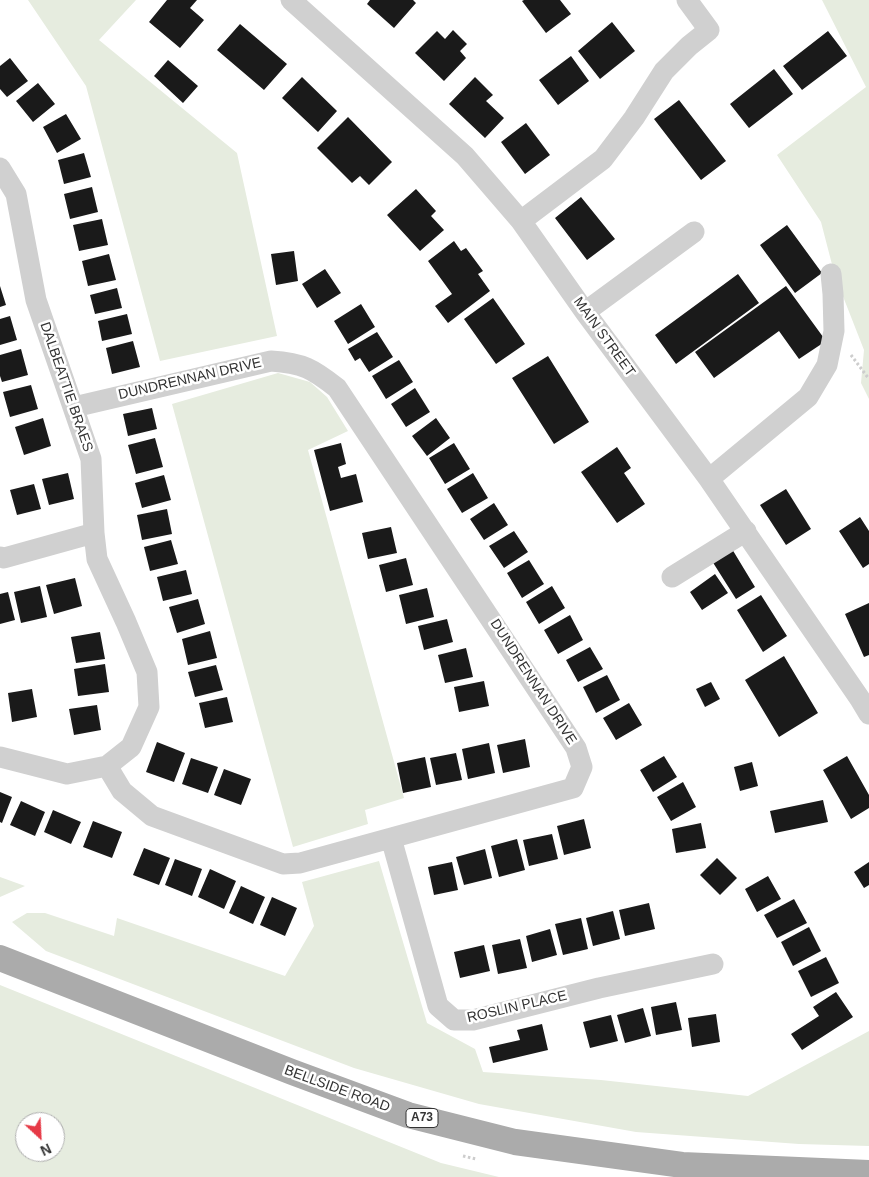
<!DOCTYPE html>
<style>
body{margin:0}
#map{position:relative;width:869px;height:1177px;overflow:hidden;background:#fff;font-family:Arial,sans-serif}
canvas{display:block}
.north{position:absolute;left:15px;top:1112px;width:50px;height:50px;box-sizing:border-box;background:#fff;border:1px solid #adadad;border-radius:50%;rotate:155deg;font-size:14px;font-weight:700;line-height:20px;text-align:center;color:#333}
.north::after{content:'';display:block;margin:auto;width:18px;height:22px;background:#e63946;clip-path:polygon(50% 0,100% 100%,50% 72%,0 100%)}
</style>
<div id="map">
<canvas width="869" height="1177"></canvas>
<div class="north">N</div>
</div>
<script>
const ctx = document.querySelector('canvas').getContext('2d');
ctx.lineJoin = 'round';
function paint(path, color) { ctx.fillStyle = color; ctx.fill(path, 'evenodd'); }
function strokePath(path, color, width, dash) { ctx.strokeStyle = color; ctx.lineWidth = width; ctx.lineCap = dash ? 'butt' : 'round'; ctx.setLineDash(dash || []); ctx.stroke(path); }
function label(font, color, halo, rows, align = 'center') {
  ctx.font = font + ' Arial,sans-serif'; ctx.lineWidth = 5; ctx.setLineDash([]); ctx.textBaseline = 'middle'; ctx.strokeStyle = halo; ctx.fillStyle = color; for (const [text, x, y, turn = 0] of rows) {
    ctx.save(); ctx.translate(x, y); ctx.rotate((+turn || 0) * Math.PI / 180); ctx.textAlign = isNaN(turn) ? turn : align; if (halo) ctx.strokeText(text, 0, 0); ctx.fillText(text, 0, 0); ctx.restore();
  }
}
const green = new Path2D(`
 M 28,0 L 136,0 L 99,40 L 237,153 L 277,336 L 160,361 L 86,86 Z
 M 822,0 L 869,0 L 869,399 L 861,383 L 864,350 L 835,276 L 821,222 L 777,155 L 866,87 Z
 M 278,373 L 310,382 L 327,397 L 348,431 L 308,450 L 404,798 L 365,810 L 368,824 L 293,847 L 172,404 Z
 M 379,861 L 427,1023 L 475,1049 L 483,1072 L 601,1080 L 748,1096 L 869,1031 L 869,1146 L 799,1144 L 636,1132 L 479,1104 L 354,1068 L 46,951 L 12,922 L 27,913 L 45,913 L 114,936 L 117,918 L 285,976 L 314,926 L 302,882 Z
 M 0,877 L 25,886 L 0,897 Z
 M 0,985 L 441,1163 L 499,1177 L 0,1177 ZM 25,1122 L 55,1122 L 55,1152 L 25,1152 Z`);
const building = new Path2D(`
 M 167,0 L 197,0 L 190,8 L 204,20 L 180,48 L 149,22 Z
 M 370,0 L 413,0 L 416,3 L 394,28 L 367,4 Z
 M 524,0 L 560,0 L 571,14 L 546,33 L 522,1 Z
 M 612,22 L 635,51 L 600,79 L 578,51 Z
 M 240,24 L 287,64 L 264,90 L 217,50 Z
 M 453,30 L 467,44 L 460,51 L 466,58 L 444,81 L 415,53 L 437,31 L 445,39 Z
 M 828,31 L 847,56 L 802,90 L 783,66 Z
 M 571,56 L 589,81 L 558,105 L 539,80 Z
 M 10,58 L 28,81 L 7,97 L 0,89 L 0,66 Z
 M 168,60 L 198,86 L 183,103 L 154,76 Z
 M 774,69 L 793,94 L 749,128 L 730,104 Z
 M 302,77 L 337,111 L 318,132 L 282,98 Z
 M 475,77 L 493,95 L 486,101 L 504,118 L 485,138 L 449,104 Z
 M 38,83 L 55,104 L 33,122 L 16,101 Z
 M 679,100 L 726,161 L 701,180 L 654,119 Z
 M 66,114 L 81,139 L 57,153 L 43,127 Z
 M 348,117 L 392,162 L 369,185 L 360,176 L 352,183 L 317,148 Z
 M 526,123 L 550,155 L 525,174 L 501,142 Z
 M 84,153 L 91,177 L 64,184 L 58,160 Z
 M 92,187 L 98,212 L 70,219 L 64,194 Z
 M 416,189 L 436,211 L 431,216 L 444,230 L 420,251 L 387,215 Z
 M 581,197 L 615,239 L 587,260 L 555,218 Z
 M 102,219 L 108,245 L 79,251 L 73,225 Z
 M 787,225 L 822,273 L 795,293 L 760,245 Z
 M 454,241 L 461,251 L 466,248 L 483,271 L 478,274 L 490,291 L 448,323 L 435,306 L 452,294 L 428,261 Z
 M 294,251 L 298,281 L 276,285 L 271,254 Z
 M 109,254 L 116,280 L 88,286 L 82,261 Z
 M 325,269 L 341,293 L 317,308 L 302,284 Z
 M 738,274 L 759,303 L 676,364 L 655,335 Z
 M 0,286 L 6,305 L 0,307 Z
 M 786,286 L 826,341 L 799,359 L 779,331 L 714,378 L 695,352 Z
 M 117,288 L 122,308 L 95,314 L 90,295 Z
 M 493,298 L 525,344 L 496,364 L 464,319 Z
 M 361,304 L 375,327 L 348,344 L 334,321 Z
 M 127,314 L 132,334 L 102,341 L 98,321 Z
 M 10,316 L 17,340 L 0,345 L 0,319 Z
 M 377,332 L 393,357 L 369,372 L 360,358 L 355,361 L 348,349 Z
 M 133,341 L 140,367 L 112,374 L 106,348 Z
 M 21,349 L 28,375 L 2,382 L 0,376 L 0,355 Z
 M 548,356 L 589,422 L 554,444 L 512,378 Z
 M 399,360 L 413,382 L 386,399 L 372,376 Z
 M 31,385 L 38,409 L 10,417 L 3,392 Z
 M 415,388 L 430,412 L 406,427 L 391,404 Z
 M 152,408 L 157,429 L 128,436 L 123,414 Z
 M 43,418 L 51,446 L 24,455 L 15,427 Z
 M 436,418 L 450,438 L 427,456 L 412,436 Z
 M 155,438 L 163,467 L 136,474 L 128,445 Z
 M 341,443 L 346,464 L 338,467 L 341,478 L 356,474 L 363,502 L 330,511 L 314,450 Z
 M 454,443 L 470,469 L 445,484 L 429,458 Z
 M 617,447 L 631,468 L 624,473 L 645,504 L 617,523 L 581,472 Z
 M 68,473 L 74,499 L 49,505 L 42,479 Z
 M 473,473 L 488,498 L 462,513 L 447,489 Z
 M 164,475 L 171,500 L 142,508 L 135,483 Z
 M 34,484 L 41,509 L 17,515 L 10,490 Z
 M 786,489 L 811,529 L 786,545 L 760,505 Z
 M 494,503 L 508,525 L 484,540 L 470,519 Z
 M 167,509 L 172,534 L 142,540 L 137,515 Z
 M 860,517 L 869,531 L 869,564 L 863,568 L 839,531 Z
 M 391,527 L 397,553 L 368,559 L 362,533 Z
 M 514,531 L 528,552 L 504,568 L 489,546 Z
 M 171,540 L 178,564 L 150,571 L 144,547 Z
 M 732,549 L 755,587 L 736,599 L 712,561 Z
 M 406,558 L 413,585 L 386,592 L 379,565 Z
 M 529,560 L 544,584 L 522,598 L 507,573 Z
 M 186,570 L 192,594 L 163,601 L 157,577 Z
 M 715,574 L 728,593 L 702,610 L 690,592 Z
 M 75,578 L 82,606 L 54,614 L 46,585 Z
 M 40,586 L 47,617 L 21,623 L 14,592 Z
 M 552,586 L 565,608 L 539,624 L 526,602 Z
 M 427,588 L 434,617 L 406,624 L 399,595 Z
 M 8,592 L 15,620 L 0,624 L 0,594 Z
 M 761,595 L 787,636 L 763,652 L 737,610 Z
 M 198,599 L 205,624 L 177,633 L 169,607 Z
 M 869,603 L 869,655 L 864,657 L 845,614 Z
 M 570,615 L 583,640 L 558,654 L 544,630 Z
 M 447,619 L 453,642 L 424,650 L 418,626 Z
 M 210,631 L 217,658 L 188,665 L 182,639 Z
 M 100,632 L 105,659 L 76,663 L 71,637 Z
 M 590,647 L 603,669 L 578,682 L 566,660 Z
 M 466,648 L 473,677 L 445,683 L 438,655 Z
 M 784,656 L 818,713 L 779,737 L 745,680 Z
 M 105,664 L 109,692 L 78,696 L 74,669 Z
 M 216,665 L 223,690 L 195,697 L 188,672 Z
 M 607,675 L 620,700 L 596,713 L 583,687 Z
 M 484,681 L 489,706 L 459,712 L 454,687 Z
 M 711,682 L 720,699 L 705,707 L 696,689 Z
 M 32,689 L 37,717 L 12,722 L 8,693 Z
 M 227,697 L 233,722 L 205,728 L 199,703 Z
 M 629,703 L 642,725 L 616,740 L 603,718 Z
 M 97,705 L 101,730 L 74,735 L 69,709 Z
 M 525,739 L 530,767 L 503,773 L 497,745 Z
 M 157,742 L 185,753 L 174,782 L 146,772 Z
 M 489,743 L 495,773 L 468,779 L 462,749 Z
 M 456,753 L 462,780 L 436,785 L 430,758 Z
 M 664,756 L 677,777 L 653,792 L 640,770 Z
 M 847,756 L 869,795 L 869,808 L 851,819 L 823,770 Z
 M 425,757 L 431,787 L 403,793 L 397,763 Z
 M 191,758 L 218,767 L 208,793 L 182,784 Z
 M 752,762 L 758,786 L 740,791 L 734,767 Z
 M 224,769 L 251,779 L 241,805 L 214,795 Z
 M 683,782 L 696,807 L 671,821 L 657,797 Z
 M 0,792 L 12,797 L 2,823 L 0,822 Z
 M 823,800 L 828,822 L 775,833 L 770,811 Z
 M 21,801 L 45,812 L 35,836 L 10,825 Z
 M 53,810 L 81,822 L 71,844 L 44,832 Z
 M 584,819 L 591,848 L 564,855 L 557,826 Z
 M 93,821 L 122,832 L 112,858 L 83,847 Z
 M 701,823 L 706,848 L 676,853 L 672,829 Z
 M 552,834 L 558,859 L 529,866 L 523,840 Z
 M 517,839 L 525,870 L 499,877 L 491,846 Z
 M 144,848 L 170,858 L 159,885 L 133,875 Z
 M 485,849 L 492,878 L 464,885 L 456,857 Z
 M 717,858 L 737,878 L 720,895 L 700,875 Z
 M 175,859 L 202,869 L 192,896 L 165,885 Z
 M 452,862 L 458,890 L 434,895 L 428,867 Z
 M 869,862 L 869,885 L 864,888 L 854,872 Z
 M 210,869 L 236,881 L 224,909 L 198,897 Z
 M 768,876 L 781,899 L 757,912 L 745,889 Z
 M 241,886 L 265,897 L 253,924 L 229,913 Z
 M 272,897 L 297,908 L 285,936 L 260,925 Z
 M 794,899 L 807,923 L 777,938 L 764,915 Z
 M 649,903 L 655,929 L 625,936 L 619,910 Z
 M 613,911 L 620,939 L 593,946 L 586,918 Z
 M 581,918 L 588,949 L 563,955 L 555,924 Z
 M 809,927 L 821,951 L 793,966 L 781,942 Z
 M 550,929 L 557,955 L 532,962 L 526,936 Z
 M 520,939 L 527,968 L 498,974 L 492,945 Z
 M 484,945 L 490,971 L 460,978 L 454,952 Z
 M 826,957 L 839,983 L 811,997 L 798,971 Z
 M 836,992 L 853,1017 L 802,1050 L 791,1034 L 819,1016 L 813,1007 Z
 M 676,1002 L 682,1030 L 656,1035 L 651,1007 Z
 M 643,1008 L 651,1036 L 625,1043 L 617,1015 Z
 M 716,1014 L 720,1042 L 692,1047 L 688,1018 Z
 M 611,1015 L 618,1041 L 590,1048 L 583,1022 Z
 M 542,1024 L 548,1050 L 493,1063 L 489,1047 L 520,1040 L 517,1030 Z`);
const path = new Path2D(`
 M 851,355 L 869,379
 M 463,1156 L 476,1159`);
const minor = new Path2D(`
 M 291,0 L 465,156 L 521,221 L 585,312 L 709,479 L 860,699 L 869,714
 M 0,168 L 16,194 L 36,300 L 91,459 L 94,533 L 97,559 L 126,622 L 147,672 L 149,707 L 131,747 L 107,766 L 67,774 L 0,757
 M 521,221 L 603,159 L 634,118 L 664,71 L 689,46 L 709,30 L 687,0
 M 585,312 L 694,232
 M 74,407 L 271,361 C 303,363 313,369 337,388 L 576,748 L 582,767 L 573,788 L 300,863 L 283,864 L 152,816 L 122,791 L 107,766
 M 709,479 L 808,397 L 827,365 L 834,331 L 833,294 L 831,274
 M 0,557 L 4,558 L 94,533
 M 672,577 L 746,531
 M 391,838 L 438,1006 L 454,1020 L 473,1020 L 599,988 L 713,964`);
const major = new Path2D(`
 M 0,958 L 292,1072 L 408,1115 L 515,1142 L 682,1165 L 869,1173`);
const shields = [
 [422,1118,32]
];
const shieldNames = [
 ["A73",422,1118]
];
const streetNames = [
 ["MAIN STREET",604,337,54],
 ["DUNDRENNAN DRIVE",190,379,-13],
 ["DALBEATTIE BRAES",66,387,71],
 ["DUNDRENNAN DRIVE",533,682,57],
 ["ROSLIN PLACE",517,1007,-13],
 ["BELLSIDE ROAD",337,1089,20]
];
paint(green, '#e6ecdf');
paint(building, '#1a1a1a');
strokePath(path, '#cdcdcd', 3, [2.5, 2.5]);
strokePath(minor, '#d0d0d0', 21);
strokePath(major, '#ababab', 26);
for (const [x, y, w] of shields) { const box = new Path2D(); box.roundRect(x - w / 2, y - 9.5, w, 19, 4); ctx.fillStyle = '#fff'; ctx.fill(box); strokePath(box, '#333', 1); }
label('bold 12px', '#333', null, shieldNames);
label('14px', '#333', '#fff', streetNames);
</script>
